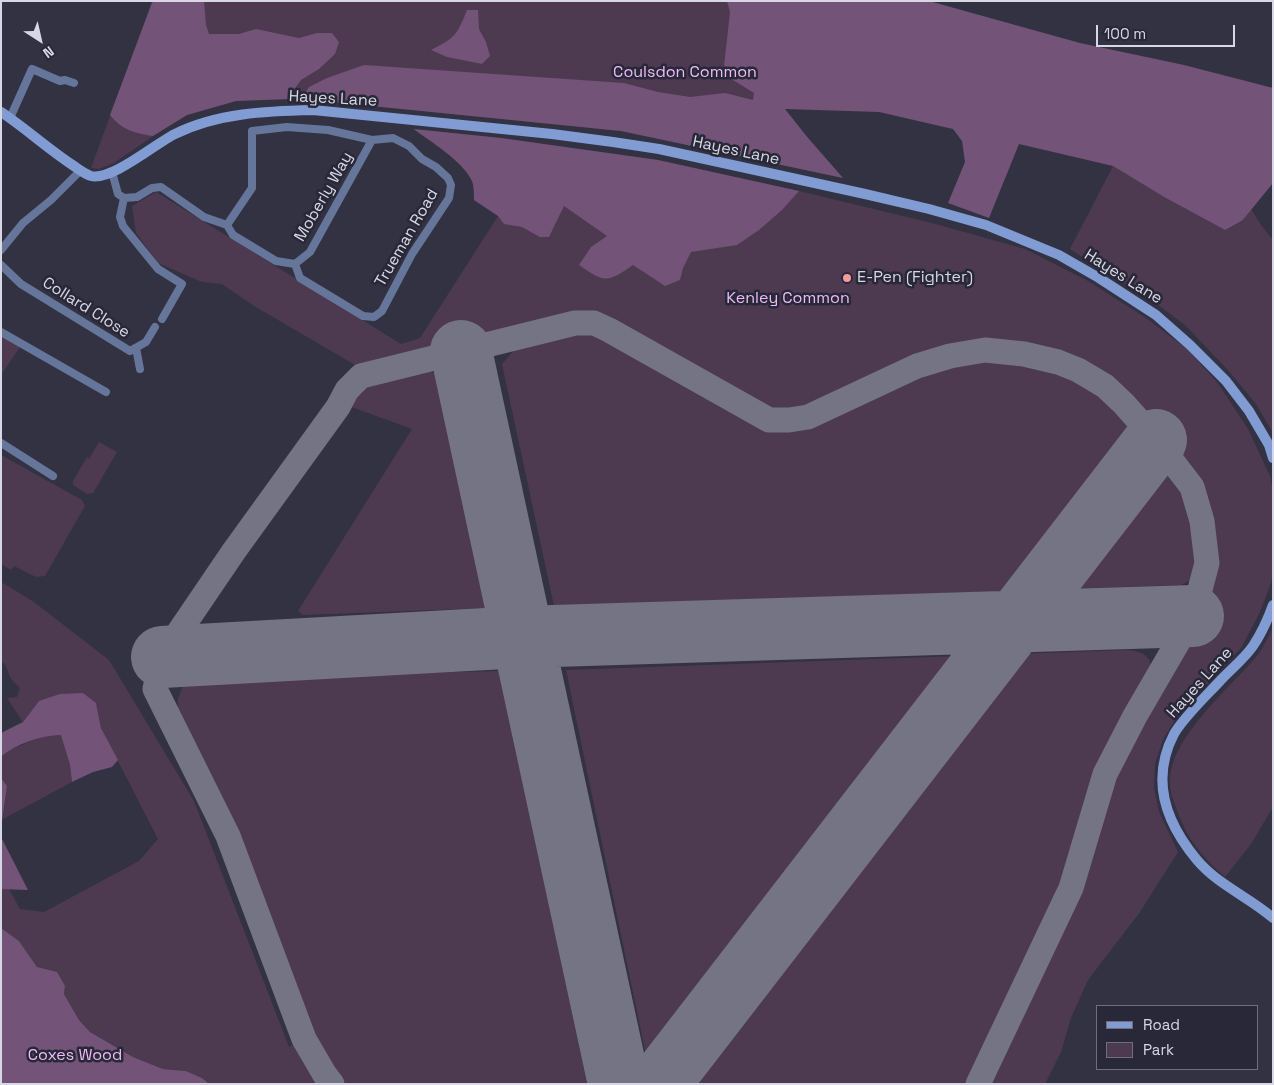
<!DOCTYPE html>
<style>
body{margin:0}
#map{position:relative;width:1274px;height:1085px;overflow:hidden;background:#323243;font-family:"Space Grotesk",sans-serif}
canvas{display:block}
.frame{position:absolute;inset:0;border:2px solid #d8d8e4;pointer-events:none}
.legend{position:absolute;left:1096px;top:1005px;width:162px;height:65px;box-sizing:border-box;background:#282839;border:1px solid #6e6e7d;margin:0;padding:6px 9px;list-style:none;font-size:15px;color:#d8d8e4}
.legend li{display:flex;align-items:center;gap:10px;height:25px}
.legend b{width:25px;border:1px solid #6e6e7d}
.north{position:absolute;left:15px;top:15px;width:50px;height:50px;-webkit-text-stroke:4px #282839;paint-order:stroke;rotate:145deg;font-size:14px;font-weight:700;line-height:20px;text-align:center;color:#d8d8e4}
.north::after{content:'';display:block;margin:auto;width:18px;height:22px;background:#d8d8e4;clip-path:polygon(50% 0,100% 100%,50% 72%,0 100%)}
.scale{position:absolute;left:1096px;top:25px;width:139px;height:22px;box-sizing:border-box;border:2px solid #d8d8e4;border-top:0;padding-left:6px;font-size:15px;line-height:18px;white-space:nowrap;color:#d8d8e4;-webkit-text-stroke:4px #282839;paint-order:stroke}
</style>
<div id="map">
<canvas width="1274" height="1085"></canvas>
<div class="frame"></div>
<ul class="legend">
<li><b style="height:6px;background:#819bd3"></b>Road</li>
<li><b style="height:14px;background:#4d3a50"></b>Park</li>
</ul>
<div class="north">N</div>
<div class="scale">100 m</div>
</div>
<script>
const ctx = document.querySelector('canvas').getContext('2d');
ctx.lineJoin = 'round';
function paint(path, color) { ctx.fillStyle = color; ctx.fill(path, 'evenodd'); }
function strokePath(path, color, width, dash) { ctx.strokeStyle = color; ctx.lineWidth = width; ctx.lineCap = dash ? 'butt' : 'round'; ctx.setLineDash(dash || []); ctx.stroke(path); }
function label(font, color, halo, rows, align = 'center') {
  ctx.font = font + ' "Space Grotesk",sans-serif'; ctx.lineWidth = 5; ctx.setLineDash([]); ctx.textBaseline = 'middle'; ctx.strokeStyle = halo; ctx.fillStyle = color; for (const [text, x, y, turn = 0] of rows) {
    ctx.save(); ctx.translate(x, y); ctx.rotate((+turn || 0) * Math.PI / 180); ctx.textAlign = isNaN(turn) ? turn : align; if (halo) ctx.strokeText(text, 0, 0); ctx.fillText(text, 0, 0); ctx.restore();
  }
}
const green = new Path2D(`
 M 152,1 L 750,1 L 784,109 L 808,138 L 843,178 L 621,131 L 302,99 L 236,101 L 187,115 L 169,125 L 114,163 L 99,169 L 91,168 Z
 M 413,129 L 501,138 L 658,160 L 799,191 L 932,223 L 1025,249 L 1088,281 L 1146,318 L 1187,349 L 1217,382 L 1248,429 L 1270,476 L 1273,490 L 1273,574 L 1270,586 L 1259,614 L 1241,648 L 1180,712 L 1163,739 L 1155,764 L 1154,788 L 1159,812 L 1178,852 L 1140,912 L 1088,980 L 1071,1018 L 1061,1052 L 1045,1084 L 986,1084 L 1076,892 L 1111,777 L 1193,634 L 1206,600 L 1213,565 L 1209,522 L 1198,484 L 1160,436 L 1127,399 L 1108,382 L 1082,366 L 1059,356 L 1026,348 L 986,345 L 948,350 L 914,360 L 807,410 L 788,413 L 768,413 L 596,318 L 574,317 L 362,369 L 254,306 L 222,284 L 202,282 L 158,263 L 136,233 L 132,206 L 156,192 L 401,344 L 420,338 L 498,216 L 474,200 C 474,194 474,186 472,181 C 463,161 431,142 413,129 Z
 M 1113,166 L 1164,197 L 1225,230 L 1242,222 L 1251,209 L 1261,225 L 1273,240 L 1273,433 L 1256,404 L 1227,369 L 1185,325 L 1161,307 L 1070,249 Z
 M 1,332 L 22,344 L 1,375 Z
 M 593,332 L 763,429 L 792,429 L 812,425 L 917,376 L 943,366 L 981,358 L 1015,360 L 1055,368 L 1088,384 L 1108,401 L 1129,422 L 1184,490 L 1197,535 L 1198,570 L 1191,580 L 1181,585 L 554,606 L 502,364 L 517,347 Z
 M 417,368 L 435,373 L 441,383 L 488,608 L 303,615 L 298,611 L 412,429 L 349,406 L 363,383 Z
 M 99,442 L 117,452 L 93,493 L 87,494 L 73,485 L 73,481 L 87,457 L 89,459 Z
 M 1,455 L 82,500 L 85,506 L 45,576 L 36,577 L 14,566 L 11,570 L 1,564 Z
 M 3,583 L 34,602 L 109,660 L 194,801 L 289,1047 L 298,1041 L 322,1084 L 209,1084 L 202,1078 L 186,1071 L 163,1069 L 133,1057 L 90,1032 L 79,1020 L 64,994 L 65,986 L 37,967 L 19,941 L 1,928 L 1,889 L 9,889 L 20,909 L 44,912 L 139,861 L 158,839 L 101,728 L 96,703 L 39,701 L 23,722 L 7,698 L 17,697 L 20,688 L 11,679 L 5,664 L 1,662 L 1,585 Z
 M 1273,627 L 1273,807 L 1251,844 L 1225,877 C 1203,857 1189,842 1178,813 C 1175,804 1170,794 1170,784 C 1168,739 1229,689 1256,657 C 1263,649 1268,637 1273,627 Z
 M 1128,650 C 1151,652 1155,664 1148,684 L 1107,750 L 1096,770 L 1060,891 L 968,1084 L 652,1084 L 566,670 Z
 M 500,671 L 587,1084 L 340,1084 C 327,1068 318,1050 309,1031 L 218,794 L 178,707 L 178,699 L 182,688 L 191,681 L 257,677 Z
 M 46,735 L 62,735 L 70,765 L 72,782 L 3,819 L 7,786 L 1,778 L 1,757 L 7,751 Z`);
const forest = new Path2D(`
 M 154,1 L 204,1 L 206,25 L 209,34 L 239,34 L 256,29 L 299,38 L 317,33 L 332,33 L 339,42 L 335,54 L 319,69 L 301,80 L 287,99 L 236,101 L 187,115 L 153,136 C 134,133 122,130 110,115 L 152,3 Z
 M 727,1 L 929,1 L 1080,43 L 1184,65 L 1273,88 L 1273,183 L 1242,221 L 1225,230 L 1164,197 L 1113,166 L 1019,144 L 989,218 L 948,203 L 965,162 L 962,141 L 953,129 L 879,112 L 785,109 L 808,138 L 843,178 L 621,131 L 302,99 L 309,87 L 327,78 L 364,65 L 624,83 L 658,92 L 690,97 L 725,93 L 753,100 L 754,93 L 733,80 L 724,66 L 730,12 Z
 M 467,10 L 478,10 L 479,29 L 486,42 L 490,56 L 482,64 L 447,57 L 431,50 C 455,38 457,35 467,10 Z
 M 414,129 L 501,138 L 658,160 L 799,191 L 782,210 L 759,230 L 737,245 L 691,252 L 683,268 L 680,280 L 665,286 L 633,265 C 607,283 605,283 579,265 L 591,247 L 607,236 L 564,206 L 549,237 L 540,237 L 522,227 L 504,224 L 498,216 L 474,200 C 474,194 474,186 472,181 C 463,161 431,142 414,129 Z
 M 83,693 L 96,703 L 101,728 L 118,760 L 112,767 L 93,772 L 72,782 L 70,765 L 61,735 C 43,735 15,744 1,757 L 1,733 L 23,722 L 39,701 L 60,694 Z
 M 1,778 L 7,786 L 1,829 Z
 M 1,837 L 28,890 L 1,889 Z
 M 1,928 L 19,941 L 37,967 L 57,972 L 65,986 L 64,994 L 79,1020 L 90,1032 L 133,1057 L 163,1069 L 186,1071 L 202,1078 L 209,1084 L 1,1084 Z`);
const taxiway = new Path2D(`
 M 332,1084 L 325,1075 L 304,1039 L 228,836 L 155,689 L 162,657 L 234,551 L 338,407 L 347,390 L 361,376 L 575,323 L 594,323 L 609,330 L 769,420 L 789,420 L 808,417 L 917,366 L 950,356 L 985,350 L 1024,354 L 1058,362 L 1078,370 L 1105,386 L 1124,404 L 1156,440 L 1192,487 L 1202,521 L 1207,563 L 1193,616 L 1135,716 L 1105,774 L 1071,888 L 978,1084`);
const runway = new Path2D(`
 M 461,351 L 619,1084
 M 162,657 L 522,637 L 1193,616
 M 659,1084 L 1156,440`);
const street = new Path2D(`
 M 10,118 L 32,69 L 60,81 L 65,80 L 74,83
 M 112,172 L 118,194 L 124,198 L 137,197 L 152,188 L 161,187 L 204,217 L 227,225 L 233,235 L 276,261 L 295,264 L 300,278 L 363,316 L 374,317 L 382,311 L 412,254 L 449,198 L 451,185 L 448,178 L 436,167 L 422,159 L 409,146 L 393,138 L 372,140 L 328,130 L 287,127 L 252,131 L 252,188 L 227,225
 M 124,198 L 120,217 L 123,226 L 158,269 L 182,284 L 162,319
 M 1,250 L 23,223 L 51,200 L 81,170
 M 295,264 L 310,252 L 372,140
 M 1,265 L 21,284 L 130,351 L 146,342 L 155,327
 M 1,332 L 106,392
 M 136,348 L 140,369
 M 1,443 L 53,476`);
const secondary = new Path2D(`
 M 1,112 C 25,128 47,148 71,164 C 77,168 84,174 91,176 C 112,181 156,143 175,134 C 217,113 267,111 313,110 L 552,134 L 613,142 L 659,149 L 865,194 L 929,209 L 986,225 L 1059,255 L 1099,278 L 1156,315 L 1190,345 L 1226,381 L 1249,411 L 1269,445 L 1273,458
 M 1273,605 C 1268,619 1261,634 1253,646 C 1244,659 1230,670 1219,682 C 1206,696 1183,718 1174,734 C 1150,780 1166,823 1197,860 C 1218,885 1249,897 1273,918`);
const markers = [
 [847,278,5,"#f59b9d"]
];
const parkNames = [
 ["Coulsdon Common",685,73],
 ["Kenley Common",788,299],
 ["Coxes Wood",75,1056]
];
const streetNames = [
 ["Hayes Lane",333,99,3],
 ["Hayes Lane",736,151,12],
 ["Moberly Way",324,197,-60],
 ["Trueman Road",407,238,-60],
 ["Hayes Lane",1123,277,32],
 ["Collard Close",86,308,32],
 ["Hayes Lane",1200,683,-48]
];
const poiNames = [
 ["E-Pen (Fighter)",857,278]
];
paint(green, '#4d3a50');
paint(forest, '#735378');
strokePath(taxiway, '#747484', 25);
strokePath(runway, '#747484', 62);
strokePath(street, '#66769a', 8);
strokePath(secondary, '#819bd3', 10);
for (const [x, y, r, color] of markers) { const dot = new Path2D(); dot.arc(x, y, r, 0, 2 * Math.PI); ctx.fillStyle = color; ctx.fill(dot); strokePath(dot, '#282839', 2); }
label('16px', '#f0bbf8', '#282839', parkNames);
label('16px', '#d8d8e4', '#282839', streetNames);
label('16px', '#d8d8e4', '#282839', poiNames, 'left');
</script>
